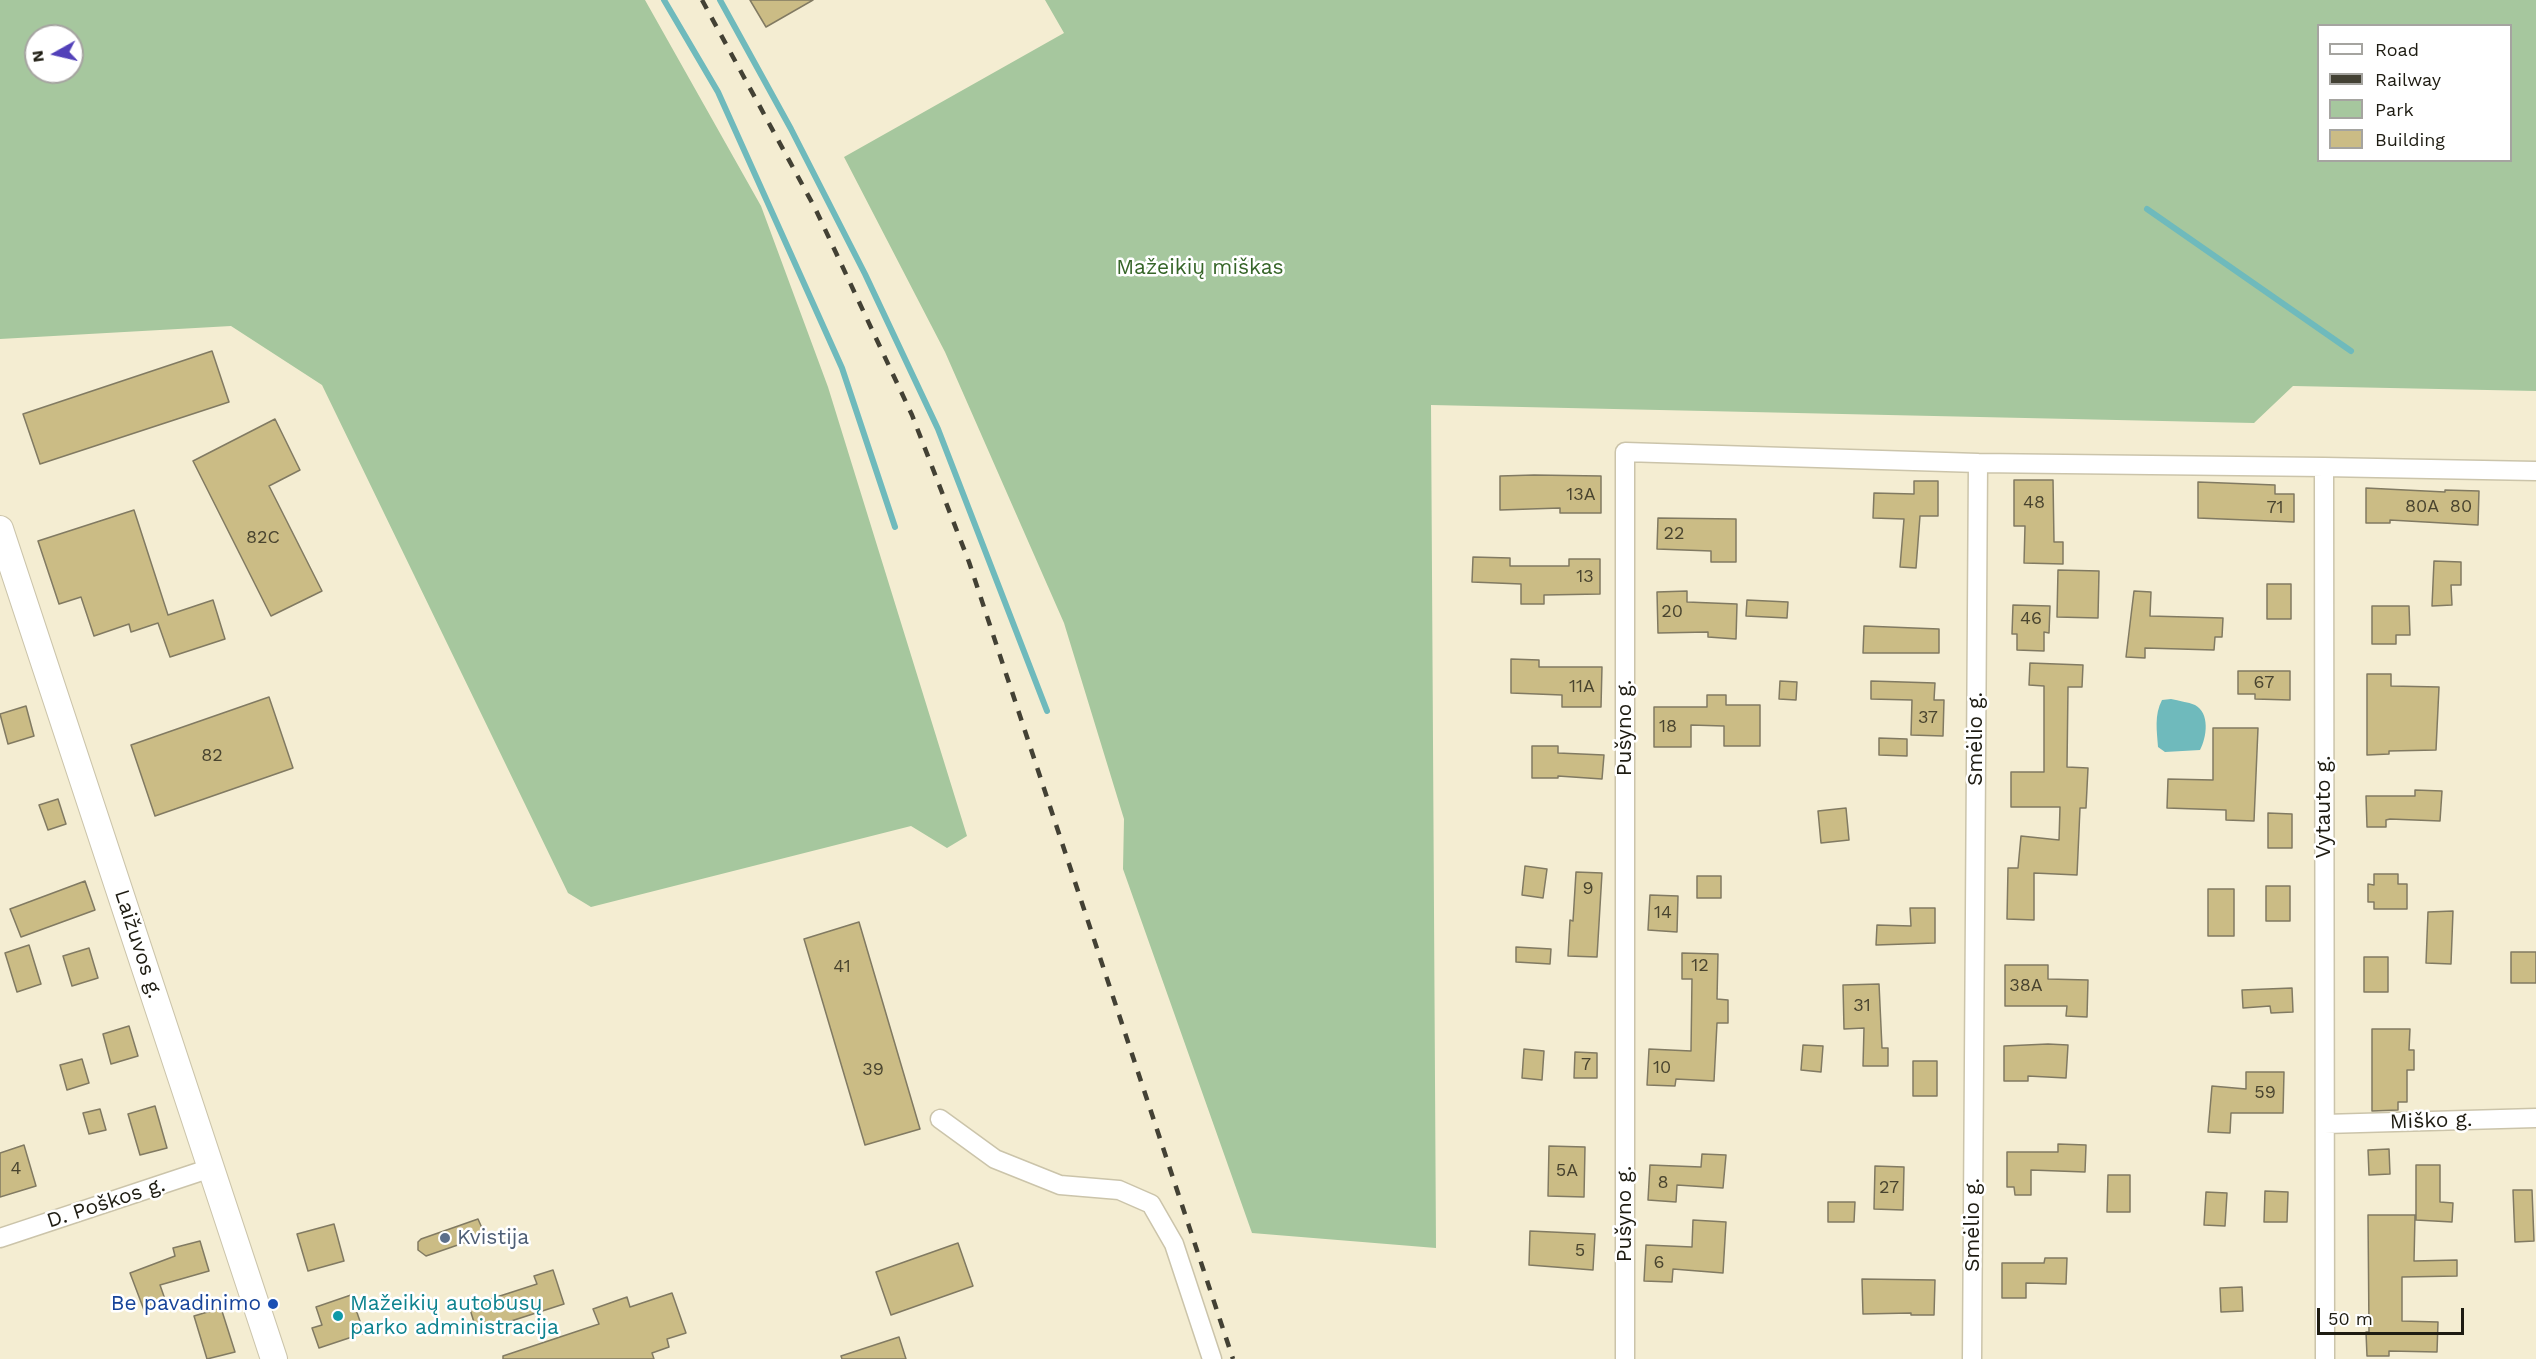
<!DOCTYPE html>
<meta charset="utf-8">
<style>
body{margin:0}
#map{position:relative;width:2536px;height:1359px;overflow:hidden;background:#f4edd2;font-family:"Work Sans",sans-serif}
canvas{display:block}
.legend{position:absolute;left:2317px;top:24px;width:195px;height:138px;box-sizing:border-box;background:#fff;border:2px solid #a5a4a0;margin:0;padding:8px 10px;list-style:none;font-size:18px;color:#1e1c12}
.legend li{display:flex;align-items:center;gap:12px;height:30px}
.legend b{width:30px;border:2px solid #a5a4a0}
.north{position:absolute;left:24px;top:24px;width:60px;height:60px;box-sizing:border-box;background:#fff;border:2px solid #a5a4a0;border-radius:50%;rotate:262deg;font-size:16px;font-weight:700;line-height:24px;text-align:center;color:#1e1c12}
.north::after{content:'';display:block;margin:auto;width:21px;height:27px;background:#5241b9;clip-path:polygon(50% 0,100% 100%,50% 72%,0 100%)}
.scale{position:absolute;left:2317px;top:1308px;width:147px;height:27px;box-sizing:border-box;border:3px solid #1e1c12;border-top:0;padding-left:8px;font-size:18px;line-height:21px;white-space:nowrap;color:#1e1c12;-webkit-text-stroke:4px #fff;paint-order:stroke}
</style>
<div id="map">
<canvas width="2536" height="1359"></canvas>
<ul class="legend">
<li><b style="height:8px;background:#fff"></b>Road</li>
<li><b style="height:8px;background:#434134"></b>Railway</li>
<li><b style="height:16px;background:#a6c79e"></b>Park</li>
<li><b style="height:16px;background:#cbbc85"></b>Building</li>
</ul>
<div class="north">N</div>
<div class="scale">50 m</div>
</div>
<script>
const ctx = document.querySelector('canvas').getContext('2d');
ctx.lineJoin = 'round';
function paint(path, color) { ctx.fillStyle = color; ctx.fill(path, 'evenodd'); }
function strokePath(path, color, width, dash) { ctx.strokeStyle = color; ctx.lineWidth = width; ctx.lineCap = dash ? 'butt' : 'round'; ctx.setLineDash(dash || []); ctx.stroke(path); }
function label(font, color, halo, rows, align = 'center') {
  ctx.font = font + ' "Work Sans",sans-serif'; ctx.lineWidth = 5; ctx.setLineDash([]); ctx.textBaseline = 'middle'; ctx.strokeStyle = halo; ctx.fillStyle = color; for (const [text, x, y, turn = 0] of rows) {
    ctx.save(); ctx.translate(x, y); ctx.rotate((+turn || 0) * Math.PI / 180); ctx.textAlign = isNaN(turn) ? turn : align; if (halo) ctx.strokeText(text, 0, 0); ctx.fillText(text, 0, 0); ctx.restore();
  }
}
const green = new Path2D(`
 M 0,0 L 645,0 L 761,206 L 828,387 L 967,836 L 947,848 L 911,826 L 591,907 L 568,893 L 322,385 L 231,326 L 0,339 ZM 36,36 L 72,36 L 72,72 L 36,72 Z
 M 1045,0 L 2536,0 L 2536,391 L 2293,386 L 2254,423 L 1431,405 L 1436,1248 L 1252,1233 L 1123,869 L 1124,819 L 1064,623 L 945,352 L 844,157 L 1064,33 ZM 2318,26 L 2510,26 L 2510,160 L 2318,160 Z`);
const water = new Path2D(`
 M 2171,699 C 2179,701 2188,702 2195,705 C 2210,713 2207,737 2200,750 L 2165,752 L 2158,747 C 2157,731 2154,715 2162,700 Z`);
const stream = new Path2D(`
 M 664,0 L 718,92 L 842,368 L 895,527
 M 720,0 L 791,129 L 865,274 L 938,429 L 1047,711
 M 2147,209 L 2351,351`);
const building = new Path2D(`
 M 750,0 L 813,0 L 766,27 Z
 M 212,351 L 229,402 L 40,464 L 23,414 Z
 M 275,419 L 300,470 L 269,486 L 322,591 L 271,616 L 193,461 Z
 M 1534,475 L 1601,476 L 1601,513 L 1560,513 L 1560,508 L 1500,510 L 1500,476 Z
 M 2014,480 L 2053,480 L 2054,542 L 2063,542 L 2063,564 L 2024,563 L 2025,526 L 2014,526 Z
 M 1914,481 L 1938,481 L 1938,516 L 1920,516 L 1916,568 L 1900,567 L 1904,519 L 1873,518 L 1874,493 L 1914,494 Z
 M 2198,482 L 2275,485 L 2275,494 L 2294,494 L 2294,522 L 2198,518 Z
 M 2366,488 L 2445,492 L 2445,490 L 2479,491 L 2478,525 L 2390,520 L 2390,523 L 2366,523 Z
 M 134,510 L 168,615 L 213,600 L 225,639 L 170,657 L 158,623 L 131,632 L 129,624 L 94,636 L 81,597 L 59,604 L 38,541 Z
 M 1658,518 L 1736,519 L 1736,562 L 1711,562 L 1711,551 L 1657,549 Z
 M 1473,557 L 1510,558 L 1510,566 L 1569,566 L 1569,559 L 1600,559 L 1600,594 L 1544,595 L 1544,604 L 1521,604 L 1521,584 L 1472,582 Z
 M 2434,561 L 2461,562 L 2461,585 L 2451,585 L 2452,605 L 2432,606 Z
 M 2058,570 L 2099,571 L 2098,618 L 2057,617 Z
 M 2267,584 L 2291,584 L 2291,619 L 2267,619 Z
 M 1687,591 L 1687,602 L 1737,604 L 1736,639 L 1708,637 L 1708,632 L 1658,633 L 1657,592 Z
 M 2134,591 L 2151,592 L 2150,616 L 2223,618 L 2222,637 L 2215,637 L 2214,650 L 2145,648 L 2145,658 L 2126,657 Z
 M 1747,600 L 1788,602 L 1787,618 L 1746,616 Z
 M 2013,605 L 2050,606 L 2049,633 L 2044,632 L 2044,651 L 2017,650 L 2017,634 L 2012,634 Z
 M 2372,606 L 2409,606 L 2410,635 L 2396,635 L 2396,644 L 2372,644 Z
 M 1864,626 L 1939,629 L 1939,653 L 1863,653 Z
 M 1511,659 L 1539,660 L 1539,667 L 1602,667 L 1601,707 L 1562,707 L 1562,695 L 1511,693 Z
 M 2030,663 L 2083,665 L 2082,687 L 2068,687 L 2067,767 L 2088,768 L 2086,808 L 2080,808 L 2077,875 L 2034,873 L 2034,920 L 2007,919 L 2008,868 L 2018,868 L 2021,836 L 2059,840 L 2060,807 L 2011,807 L 2011,772 L 2044,772 L 2044,686 L 2029,685 Z
 M 2238,671 L 2290,671 L 2290,700 L 2255,699 L 2255,694 L 2238,694 Z
 M 2367,674 L 2391,674 L 2391,686 L 2439,687 L 2436,750 L 2389,751 L 2389,754 L 2367,755 Z
 M 1780,681 L 1797,682 L 1796,700 L 1779,699 Z
 M 1871,681 L 1935,683 L 1934,700 L 1944,700 L 1943,736 L 1911,735 L 1912,700 L 1871,699 Z
 M 1707,695 L 1726,695 L 1726,705 L 1760,705 L 1760,746 L 1724,746 L 1724,726 L 1691,725 L 1691,747 L 1654,747 L 1654,707 L 1707,707 Z
 M 269,697 L 293,768 L 155,816 L 131,745 Z
 M 26,706 L 34,736 L 8,744 L 0,714 Z
 M 2213,728 L 2258,728 L 2254,821 L 2226,820 L 2226,810 L 2167,808 L 2168,779 L 2213,780 Z
 M 1879,738 L 1907,739 L 1907,756 L 1879,755 Z
 M 1532,746 L 1558,746 L 1558,753 L 1604,755 L 1602,779 L 1558,776 L 1558,778 L 1532,778 Z
 M 2415,790 L 2442,791 L 2440,821 L 2390,819 L 2386,820 L 2386,827 L 2367,827 L 2366,796 L 2415,796 Z
 M 58,799 L 66,824 L 48,830 L 39,805 Z
 M 1846,808 L 1849,840 L 1821,843 L 1818,811 Z
 M 2268,813 L 2292,814 L 2292,848 L 2268,848 Z
 M 1525,866 L 1547,869 L 1543,898 L 1522,895 Z
 M 1576,872 L 1602,873 L 1597,957 L 1568,956 L 1570,920 L 1573,921 Z
 M 2374,874 L 2398,874 L 2398,884 L 2407,884 L 2407,909 L 2374,909 L 2374,902 L 2368,902 L 2368,884 L 2374,885 Z
 M 1697,876 L 1721,876 L 1721,898 L 1697,898 Z
 M 85,881 L 95,910 L 21,937 L 10,909 Z
 M 2266,886 L 2290,886 L 2290,921 L 2266,921 Z
 M 2208,889 L 2234,889 L 2234,936 L 2208,936 Z
 M 1650,895 L 1678,896 L 1677,932 L 1648,930 Z
 M 1910,908 L 1935,908 L 1935,943 L 1876,945 L 1877,925 L 1911,926 Z
 M 2453,911 L 2451,964 L 2426,963 L 2428,912 Z
 M 859,922 L 920,1129 L 865,1145 L 804,939 Z
 M 29,945 L 41,984 L 17,992 L 5,953 Z
 M 1516,947 L 1551,949 L 1550,964 L 1516,962 Z
 M 89,948 L 98,978 L 72,986 L 63,956 Z
 M 2511,952 L 2536,952 L 2536,983 L 2511,983 Z
 M 1682,953 L 1718,954 L 1717,999 L 1728,1000 L 1728,1023 L 1717,1023 L 1714,1081 L 1676,1079 L 1675,1086 L 1647,1085 L 1649,1049 L 1691,1051 L 1692,979 L 1682,979 Z
 M 2364,957 L 2388,957 L 2388,992 L 2364,992 Z
 M 2005,965 L 2048,965 L 2048,979 L 2088,980 L 2087,1017 L 2066,1016 L 2067,1006 L 2005,1006 Z
 M 1879,984 L 1882,1048 L 1888,1048 L 1888,1066 L 1863,1066 L 1864,1028 L 1844,1029 L 1843,985 Z
 M 2292,988 L 2293,1012 L 2271,1013 L 2270,1006 L 2243,1008 L 2242,990 Z
 M 129,1026 L 138,1056 L 111,1064 L 103,1034 Z
 M 2372,1029 L 2410,1029 L 2409,1050 L 2414,1050 L 2414,1070 L 2407,1070 L 2407,1102 L 2398,1102 L 2398,1110 L 2372,1111 Z
 M 2048,1044 L 2068,1045 L 2066,1078 L 2028,1076 L 2028,1081 L 2004,1081 L 2004,1046 Z
 M 1803,1045 L 1823,1046 L 1821,1072 L 1801,1070 Z
 M 1524,1049 L 1544,1051 L 1542,1080 L 1522,1078 Z
 M 1575,1052 L 1597,1053 L 1597,1078 L 1574,1078 Z
 M 82,1059 L 89,1083 L 67,1090 L 60,1065 Z
 M 1913,1061 L 1937,1061 L 1937,1096 L 1913,1096 Z
 M 2246,1072 L 2284,1072 L 2283,1113 L 2231,1113 L 2230,1133 L 2208,1132 L 2212,1086 L 2246,1089 Z
 M 155,1106 L 167,1148 L 140,1155 L 128,1114 Z
 M 100,1109 L 106,1130 L 89,1134 L 83,1113 Z
 M 2058,1144 L 2086,1145 L 2085,1172 L 2031,1170 L 2031,1195 L 2015,1195 L 2014,1187 L 2007,1187 L 2007,1152 L 2058,1152 Z
 M 24,1145 L 36,1186 L 0,1197 L 0,1153 Z
 M 1549,1146 L 1585,1147 L 1584,1197 L 1548,1196 Z
 M 2389,1149 L 2390,1174 L 2369,1175 L 2368,1150 Z
 M 1702,1154 L 1726,1155 L 1723,1188 L 1677,1185 L 1676,1202 L 1648,1200 L 1650,1165 L 1701,1167 Z
 M 2416,1165 L 2440,1165 L 2440,1202 L 2453,1203 L 2452,1222 L 2416,1220 Z
 M 1875,1166 L 1904,1167 L 1903,1210 L 1874,1209 Z
 M 2108,1175 L 2130,1175 L 2130,1212 L 2107,1212 Z
 M 2513,1190 L 2532,1190 L 2534,1241 L 2515,1242 Z
 M 2265,1191 L 2288,1192 L 2287,1222 L 2264,1222 Z
 M 2206,1192 L 2227,1193 L 2225,1226 L 2204,1225 Z
 M 1828,1202 L 1855,1202 L 1854,1222 L 1828,1222 Z
 M 2368,1215 L 2415,1215 L 2414,1261 L 2457,1260 L 2457,1276 L 2402,1277 L 2402,1321 L 2438,1322 L 2437,1352 L 2389,1351 L 2389,1356 L 2367,1356 L 2366,1332 L 2369,1332 Z
 M 478,1219 L 482,1228 L 478,1238 L 426,1256 L 418,1250 L 418,1242 L 421,1239 Z
 M 1693,1220 L 1726,1222 L 1723,1273 L 1673,1269 L 1672,1282 L 1644,1281 L 1646,1245 L 1692,1247 Z
 M 334,1224 L 344,1261 L 308,1271 L 297,1234 Z
 M 1530,1231 L 1595,1234 L 1593,1270 L 1529,1265 Z
 M 200,1241 L 209,1271 L 160,1285 L 166,1302 L 144,1310 L 130,1273 L 175,1256 L 173,1248 Z
 M 958,1243 L 973,1286 L 891,1315 L 876,1272 Z
 M 2045,1258 L 2067,1258 L 2066,1284 L 2026,1283 L 2026,1298 L 2002,1298 L 2002,1263 L 2044,1263 Z
 M 553,1270 L 564,1304 L 477,1332 L 469,1306 L 537,1284 L 534,1276 Z
 M 1862,1279 L 1935,1280 L 1934,1315 L 1911,1315 L 1911,1313 L 1863,1314 Z
 M 2242,1287 L 2243,1311 L 2221,1312 L 2220,1288 Z
 M 672,1293 L 686,1333 L 667,1339 L 669,1347 L 652,1353 L 654,1359 L 503,1359 L 503,1356 L 599,1324 L 593,1309 L 627,1297 L 630,1307 Z
 M 351,1295 L 364,1333 L 319,1348 L 312,1328 L 322,1325 L 316,1307 Z
 M 221,1308 L 235,1352 L 207,1359 L 194,1316 Z
 M 899,1337 L 906,1359 L 842,1359 L 841,1356 Z`);
const street = new Path2D(`
 M 940,1119 L 995,1159 L 1060,1185 L 1119,1190 L 1151,1204 L 1174,1244 L 1212,1359
 M 2325,1124 L 2536,1118
 M 0,1238 L 211,1168
 M 1625,1359 L 1625,452 L 1978,463
 M 1972,1359 L 1978,463 L 2324,467
 M 2325,1359 L 2324,467 L 2536,471`);
const secondary = new Path2D(`
 M 0,529 L 274,1359`);
const rail = new Path2D(`
 M 702,0 L 815,208 L 912,415 L 969,562 L 1233,1359`);
const markers = [
 [445,1238,6,"#5c6f8a"],
 [273,1304,6,"#1a4fb4"],
 [338,1316,6,"#0f9aa8"]
];
const numberNames = [
 ["13A",1581,495],
 ["48",2034,503],
 ["80A",2422,507],
 ["80",2461,507],
 ["71",2275,508],
 ["22",1674,534],
 ["82C",263,538],
 ["13",1585,577],
 ["20",1672,612],
 ["46",2031,619],
 ["67",2264,683],
 ["11A",1582,687],
 ["37",1928,718],
 ["18",1668,727],
 ["82",212,756],
 ["9",1588,889],
 ["14",1663,913],
 ["12",1700,966],
 ["41",842,967],
 ["38A",2026,986],
 ["31",1862,1006],
 ["7",1586,1065],
 ["10",1662,1068],
 ["39",873,1070],
 ["59",2265,1093],
 ["4",16,1169],
 ["5A",1567,1171],
 ["8",1663,1183],
 ["27",1889,1188],
 ["5",1580,1251],
 ["6",1659,1263]
];
const parkNames = [
 ["Mažeikių miškas",1200,268]
];
const streetNames = [
 ["Pušyno g.",1625,728,-90],
 ["Smėlio g.",1976,739,-90],
 ["Vytauto g.",2324,807,-90],
 ["Laižuvos g.",138,944,72],
 ["Miško g.",2431,1121,-2],
 ["D. Poškos g.",106,1203,-18],
 ["Pušyno g.",1625,1214,-90],
 ["Smėlio g.",1973,1225,-90]
];
const serviceNames = [
 ["Kvistija",457,1238]
];
const transitNames = [
 ["Be pavadinimo",261,1304]
];
const cultureNames = [
 ["Mažeikių autobusų",350,1304],
 ["parko administracija",350,1328]
];
paint(green, '#a6c79e');
paint(water, '#6fbabc');
strokePath(stream, '#6fbabc', 6);
paint(building, '#cbbc85');
strokePath(building, '#817a62', 1.5);
strokePath(street, '#cbc4aa', 21);
strokePath(secondary, '#cbc4aa', 28);
strokePath(street, '#fff', 18);
strokePath(secondary, '#fff', 26);
strokePath(rail, '#434134', 4.5, [10, 10]);
for (const [x, y, r, color] of markers) { const dot = new Path2D(); dot.arc(x, y, r, 0, 2 * Math.PI); ctx.fillStyle = color; ctx.fill(dot); strokePath(dot, '#fff', 2); }
label('18px', '#49442f', null, numberNames);
label('21px', '#366528', '#fff', parkNames);
label('21px', '#1e1c12', '#fff', streetNames);
label('21px', '#4e5e75', '#fff', serviceNames, 'left');
label('21px', '#164399', '#fff', transitNames, 'right');
label('21px', '#0d838f', '#fff', cultureNames, 'left');
</script>
